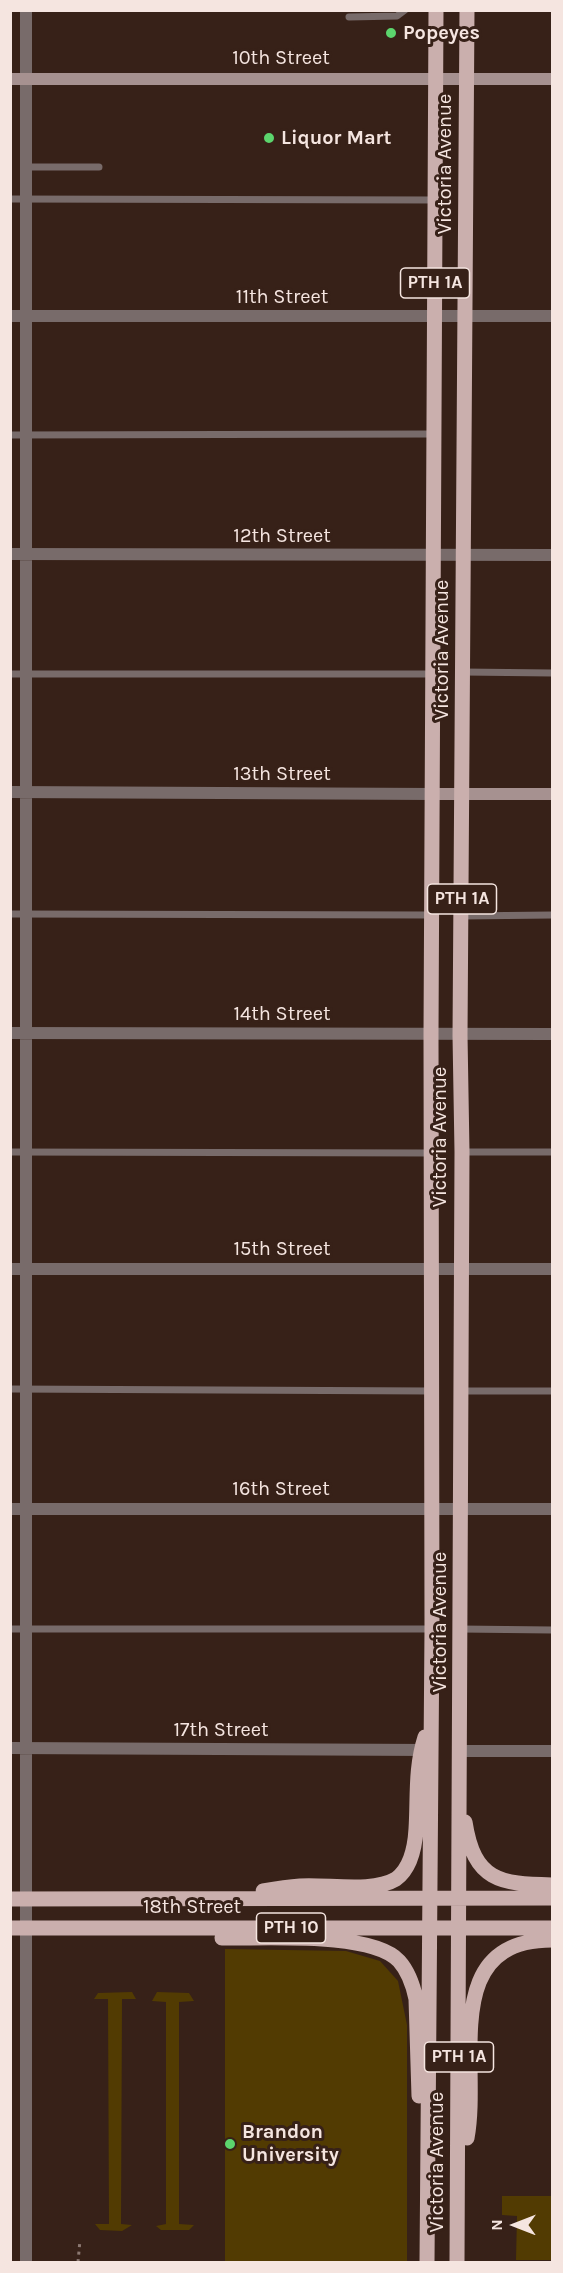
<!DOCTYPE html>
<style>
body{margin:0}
#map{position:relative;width:563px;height:2273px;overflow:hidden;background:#372118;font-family:Karla,sans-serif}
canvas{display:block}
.frame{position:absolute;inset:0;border:12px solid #f5e5e0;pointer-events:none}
.north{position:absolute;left:485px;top:2195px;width:60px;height:60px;-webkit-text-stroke:4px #372118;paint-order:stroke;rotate:270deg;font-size:16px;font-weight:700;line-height:24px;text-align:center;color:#f5e5e0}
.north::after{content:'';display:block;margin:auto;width:21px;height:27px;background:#f5e5e0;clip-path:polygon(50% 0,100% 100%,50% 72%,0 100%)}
</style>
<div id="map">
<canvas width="563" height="2273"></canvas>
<div class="frame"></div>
<div class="north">N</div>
</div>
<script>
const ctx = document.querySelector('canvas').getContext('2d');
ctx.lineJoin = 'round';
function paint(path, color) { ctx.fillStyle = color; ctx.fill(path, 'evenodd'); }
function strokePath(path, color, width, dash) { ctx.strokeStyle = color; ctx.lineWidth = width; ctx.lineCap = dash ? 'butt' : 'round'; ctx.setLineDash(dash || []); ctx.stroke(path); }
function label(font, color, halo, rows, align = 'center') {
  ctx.font = font + ' Karla,sans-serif'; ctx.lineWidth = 6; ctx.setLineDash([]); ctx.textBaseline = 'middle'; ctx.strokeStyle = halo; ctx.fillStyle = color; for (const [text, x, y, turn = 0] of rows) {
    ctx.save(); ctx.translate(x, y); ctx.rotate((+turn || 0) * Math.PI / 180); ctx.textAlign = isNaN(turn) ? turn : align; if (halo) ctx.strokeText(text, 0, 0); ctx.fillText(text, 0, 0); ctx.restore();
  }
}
const green = new Path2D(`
 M 225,1949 L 346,1951 L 380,1961 L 398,1981 L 407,2025 L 407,2262 L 225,2262 Z
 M 132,1992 L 136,1999 L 122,1999 L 121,2224 L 132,2225 L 122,2231 L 100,2230 L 95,2224 L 109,2224 L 108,1999 L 94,1999 L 98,1993 Z
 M 157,1992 L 189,1993 L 194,2001 L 179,2002 L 179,2224 L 194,2225 L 189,2230 L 161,2230 L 156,2226 L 166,2224 L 166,2002 L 152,2001 Z
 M 502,2196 L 552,2196 L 552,2260 L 516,2260 L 517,2216 L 502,2215 Z`);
const path = new Path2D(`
 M 78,2262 L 80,2240`);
const lane = new Path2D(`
 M 349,17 L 397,16 L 405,10
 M 26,167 L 99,167
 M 10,199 L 436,200
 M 10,435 L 434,434
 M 463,672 L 552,673
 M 10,674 L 434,674
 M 10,914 L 431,915
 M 461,916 L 552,915
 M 10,1152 L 431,1153
 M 462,1152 L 552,1152
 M 10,1389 L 431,1391
 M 461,1391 L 552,1391
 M 10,1629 L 432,1629
 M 460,1629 L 552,1630`);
const street = new Path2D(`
 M 10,316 L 552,316
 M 10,554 L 552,555
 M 10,792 L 434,794
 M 10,1033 L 552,1034
 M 10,1269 L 552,1269
 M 10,1509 L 552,1509
 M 10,1748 L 429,1750
 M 460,1751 L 552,1751
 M 26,2262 L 26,10`);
const secondary = new Path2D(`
 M 10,79 L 552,79
 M 434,794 L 552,794`);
const primary = new Path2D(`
 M 465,1822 C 474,1881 500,1884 552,1885
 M 263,1891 C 275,1889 288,1887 300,1886 C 327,1884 373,1893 396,1879 C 411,1868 415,1846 416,1829 C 418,1797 415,1768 425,1737
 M 10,1899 L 552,1898
 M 10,1928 L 552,1928
 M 222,1938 C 263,1939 371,1931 399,1961 C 409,1972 413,1985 416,1999 L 419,2096
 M 467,2138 C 481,2065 438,1940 552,1940
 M 427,2262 L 432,1629 L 431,1034 L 436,10
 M 457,2262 L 462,1152 L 460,1035 L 467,10`);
const markers = [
 [391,33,6,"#5cd56d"],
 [269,138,6,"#5cd56d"],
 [230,2144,6,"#5cd56d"]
];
const shields = [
 [435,283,69],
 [462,899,69],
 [291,1928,69],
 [459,2057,69]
];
const shieldNames = [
 ["PTH 1A",435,283],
 ["PTH 1A",462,899],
 ["PTH 10",291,1928],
 ["PTH 1A",459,2057]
];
const poiNames = [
 ["Popeyes",403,33],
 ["Liquor Mart",281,138],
 ["Brandon",242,2132],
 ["University",242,2155]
];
const streetNames = [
 ["10th Street",281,58],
 ["Victoria Avenue",445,164,-90],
 ["11th Street",282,297],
 ["12th Street",282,536],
 ["Victoria Avenue",442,650,-90],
 ["13th Street",282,774],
 ["14th Street",282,1014],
 ["Victoria Avenue",440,1137,-90],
 ["15th Street",282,1249],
 ["16th Street",281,1489],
 ["Victoria Avenue",440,1622,-90],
 ["17th Street",221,1730],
 ["18th Street",192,1907],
 ["Victoria Avenue",437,2162,-90]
];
paint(green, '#523b02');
strokePath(path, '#8b7871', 3, [3, 4.5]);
strokePath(lane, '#786b6a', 7);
strokePath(street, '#786b6a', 12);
strokePath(secondary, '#a69190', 12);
strokePath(primary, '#caafad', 15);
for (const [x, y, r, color] of markers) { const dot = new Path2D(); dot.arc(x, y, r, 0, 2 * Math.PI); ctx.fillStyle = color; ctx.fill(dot); strokePath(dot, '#372118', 2); }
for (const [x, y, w] of shields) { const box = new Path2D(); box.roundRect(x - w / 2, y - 15, w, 30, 4.5); ctx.fillStyle = '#372118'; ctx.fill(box); strokePath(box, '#f5e5e0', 1.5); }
label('bold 18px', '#f5e5e0', null, shieldNames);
label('bold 20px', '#f5e5e0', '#372118', poiNames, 'left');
label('20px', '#f5e5e0', '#372118', streetNames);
</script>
